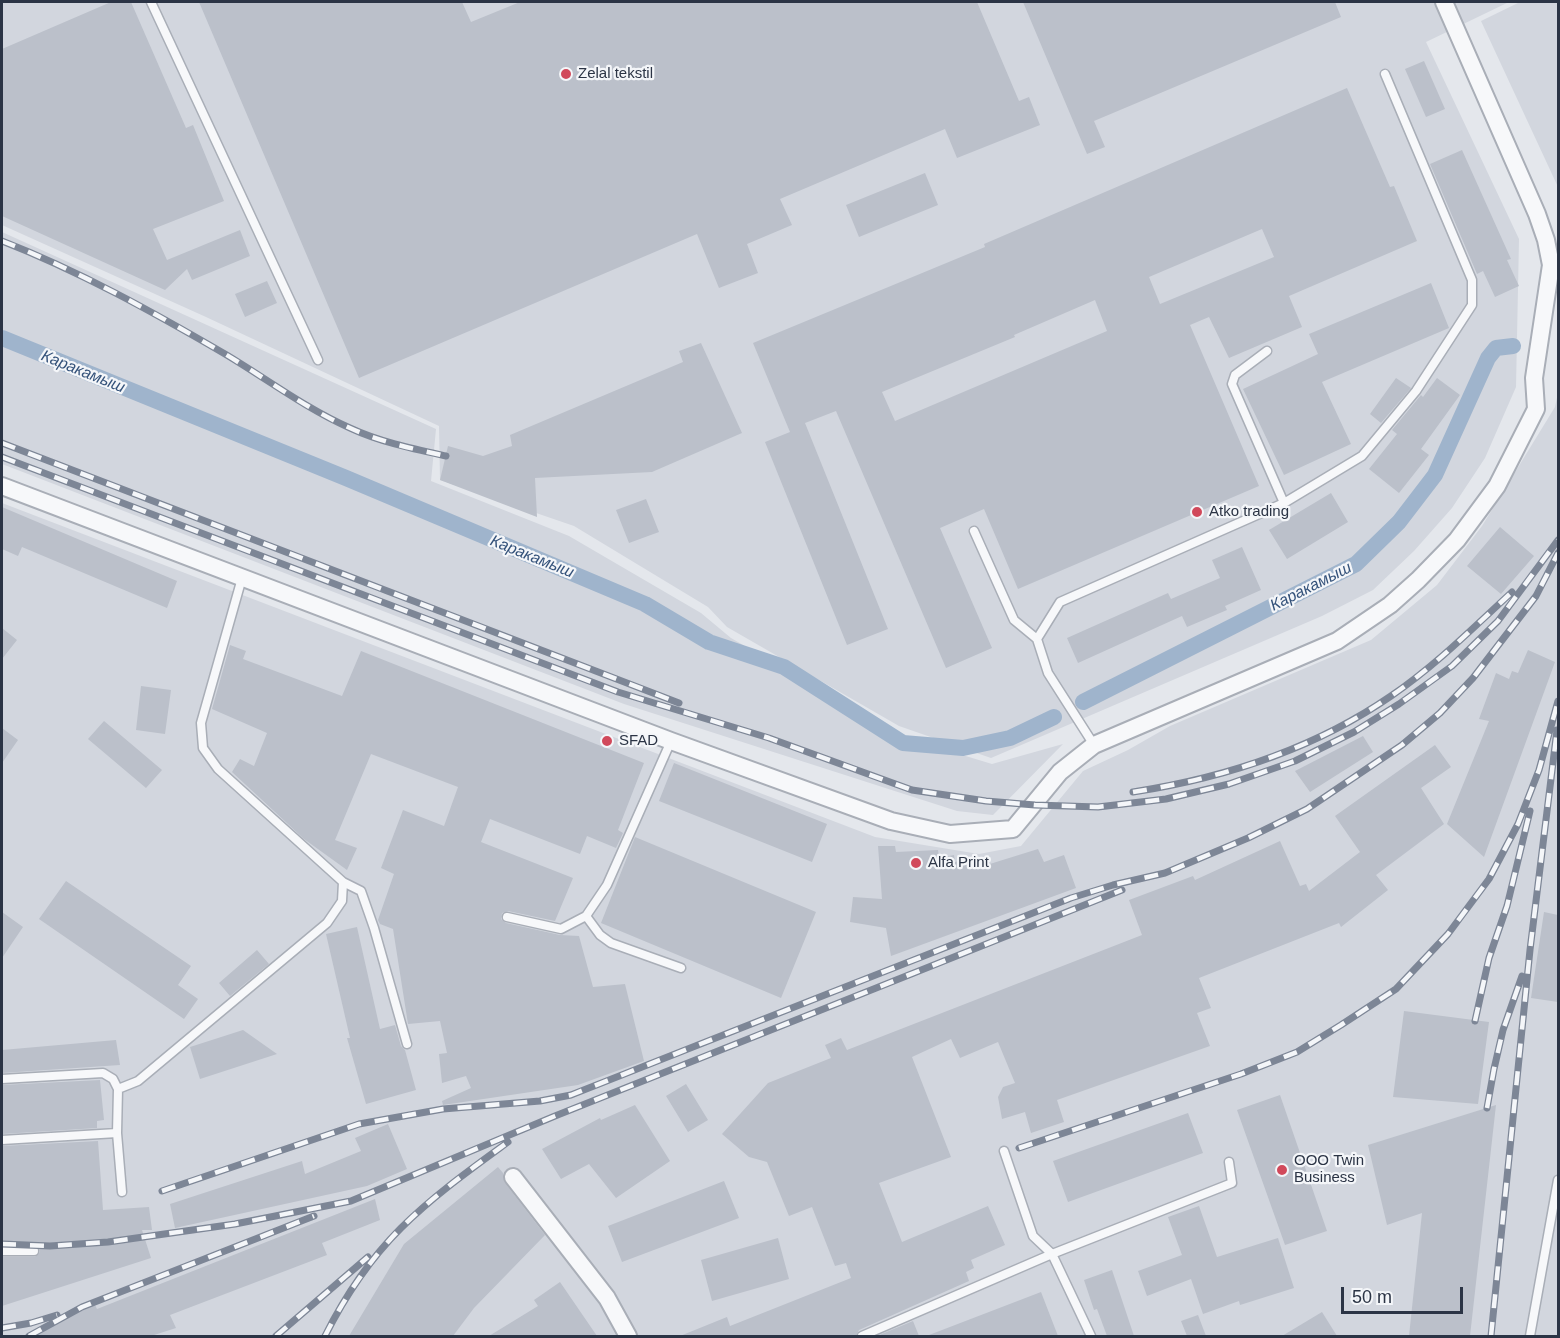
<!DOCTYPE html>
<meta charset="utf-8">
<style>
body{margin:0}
#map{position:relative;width:1560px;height:1338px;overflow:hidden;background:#e4e7ec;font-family:Helvetica,sans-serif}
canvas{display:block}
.frame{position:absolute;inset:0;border:3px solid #2b3445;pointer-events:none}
.scale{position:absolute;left:1341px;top:1287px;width:122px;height:27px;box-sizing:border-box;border:3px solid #2b3445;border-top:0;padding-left:8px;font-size:18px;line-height:21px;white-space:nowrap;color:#2b3445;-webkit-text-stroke:4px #f4f6f9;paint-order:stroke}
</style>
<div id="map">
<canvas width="1560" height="1338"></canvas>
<div class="frame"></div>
<div class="scale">50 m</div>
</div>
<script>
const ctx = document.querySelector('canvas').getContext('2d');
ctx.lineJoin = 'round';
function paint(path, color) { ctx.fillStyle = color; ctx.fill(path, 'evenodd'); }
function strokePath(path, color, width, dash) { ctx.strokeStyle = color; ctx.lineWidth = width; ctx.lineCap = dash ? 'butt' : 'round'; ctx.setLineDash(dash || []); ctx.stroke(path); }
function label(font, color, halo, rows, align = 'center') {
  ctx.font = font + ' Helvetica,sans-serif'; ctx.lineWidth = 4.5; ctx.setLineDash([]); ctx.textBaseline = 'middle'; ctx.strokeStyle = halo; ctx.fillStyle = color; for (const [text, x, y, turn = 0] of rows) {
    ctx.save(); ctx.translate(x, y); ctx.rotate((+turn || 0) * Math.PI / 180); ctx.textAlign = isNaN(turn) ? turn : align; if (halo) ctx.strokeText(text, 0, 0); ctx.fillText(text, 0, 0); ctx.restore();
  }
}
const built = new Path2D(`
 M 2,2 L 1509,2 L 1426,42 L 1519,239 L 1516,387 L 1485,458 L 1452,508 L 1414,551 L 1373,590 L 1322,616 L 991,758 L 899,726 L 727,627 L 708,607 L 574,526 L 440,480 L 439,426 L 206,317 L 2,225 Z
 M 1520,2 L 1558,2 L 1558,187 L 1481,21 Z
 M 2,232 L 436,429 L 431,481 L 569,536 L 701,613 L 731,638 L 903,737 L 992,764 L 1063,744 L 993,815 L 957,811 L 624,704 L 2,464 Z
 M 1558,393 L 1558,1336 L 2,1336 L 2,503 L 875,837 L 979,854 L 1021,846 L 1083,771 L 1128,750 L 1170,726 L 1371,640 L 1437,585 L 1482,526 L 1555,407 Z`);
const canal = new Path2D(`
 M 2,338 L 346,478 L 645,604 L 709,642 L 784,667 L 903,743 L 963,748 L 1010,738 L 1054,717
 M 1083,702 L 1356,564 L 1399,522 L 1435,475 L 1488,358 L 1496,348 L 1513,346`);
const building = new Path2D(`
 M 111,2 L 131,2 L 186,128 L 193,125 L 224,201 L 153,229 L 167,260 L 240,230 L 250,256 L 192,280 L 187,269 L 165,290 L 2,216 L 2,49 Z
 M 199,2 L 462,2 L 471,22 L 520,2 L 977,2 L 1019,101 L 1029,97 L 1040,125 L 957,158 L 945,129 L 780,199 L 792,225 L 747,244 L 758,273 L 719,288 L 697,234 L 359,378 Z
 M 1023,2 L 1335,2 L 1341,17 L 1094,121 L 1105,147 L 1087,154 Z
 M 1424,61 L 1445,109 L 1426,117 L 1405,69 Z
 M 1347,88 L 1390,187 L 1394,186 L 1417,241 L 1289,296 L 1302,327 L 1229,358 L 1209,317 L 1190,325 L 1259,486 L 1018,589 L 984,509 L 940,528 L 992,648 L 946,668 L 836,411 L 805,423 L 888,629 L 847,645 L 765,442 L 790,432 L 753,343 L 985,247 L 984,244 ZM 1262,229 L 1274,257 L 1160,304 L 1149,277 ZM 1095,300 L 1107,331 L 895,421 L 882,392 L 1015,337 L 1014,335 Z
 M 1462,150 L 1511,259 L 1507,260 L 1519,286 L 1495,297 L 1483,271 L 1477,274 L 1430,164 Z
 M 925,173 L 938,205 L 859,237 L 846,205 Z
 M 267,281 L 277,303 L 245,317 L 235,294 Z
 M 1431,283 L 1449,328 L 1322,382 L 1351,444 L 1284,475 L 1243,389 L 1318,354 L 1309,334 Z
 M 701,343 L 742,433 L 652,472 L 535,478 L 537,517 L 440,480 L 448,446 L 483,456 L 512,446 L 510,435 L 683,362 L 679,351 Z
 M 1396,378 L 1411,388 L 1381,423 L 1370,414 Z
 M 1437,378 L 1460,395 L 1421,449 L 1429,455 L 1399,493 L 1369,469 L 1397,434 L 1392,430 L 1421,395 L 1423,397 Z
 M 1331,493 L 1348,522 L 1287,559 L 1269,530 Z
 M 646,499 L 659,532 L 629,543 L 616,510 Z
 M 2,507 L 177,581 L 167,608 L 22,547 L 18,556 L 2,549 Z
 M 1500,527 L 1534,556 L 1501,594 L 1467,566 Z
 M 1242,547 L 1261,590 L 1225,606 L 1227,610 L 1187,627 L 1182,616 L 1078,663 L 1067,638 L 1168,593 L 1171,599 L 1220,578 L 1212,560 Z
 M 2,628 L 17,640 L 2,659 Z
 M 230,645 L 246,651 L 243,659 L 342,696 L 361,651 L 644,763 L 618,830 L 623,833 L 616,848 L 587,836 L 580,854 L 490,819 L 481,842 L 573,878 L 555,921 L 508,911 L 502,913 L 501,919 L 506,923 L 560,935 L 579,936 L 593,987 L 625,984 L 644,1061 L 578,1085 L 443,1105 L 442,1101 L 471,1088 L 466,1076 L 442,1083 L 439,1054 L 447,1053 L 440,1021 L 408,1024 L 393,929 L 380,924 L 378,920 L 394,874 L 381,868 L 403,810 L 444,826 L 458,787 L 371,754 L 335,840 L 357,848 L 347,870 L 304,839 L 232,772 L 240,759 L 254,766 L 267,733 L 212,709 Z
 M 1528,650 L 1555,662 L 1484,857 L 1447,824 L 1489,721 L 1479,719 L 1496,673 L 1509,679 L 1512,671 L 1518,673 Z
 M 141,686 L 171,690 L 165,734 L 136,730 Z
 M 104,721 L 162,770 L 146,788 L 88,739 Z
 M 2,728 L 18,740 L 2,763 Z
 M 1363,736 L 1373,752 L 1310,792 L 1295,771 Z
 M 1435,745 L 1451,767 L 1421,788 L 1444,824 L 1376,875 L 1388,890 L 1341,927 L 1339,923 L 1199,978 L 1211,1008 L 1197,1013 L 1210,1046 L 1057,1100 L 1064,1122 L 1031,1133 L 1025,1112 L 1002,1119 L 998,1097 L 1003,1087 L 1015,1083 L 998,1042 L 960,1058 L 951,1039 L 912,1057 L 951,1157 L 879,1183 L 902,1242 L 988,1206 L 1005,1245 L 971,1260 L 974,1268 L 966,1272 L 969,1281 L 859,1330 L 856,1336 L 680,1336 L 727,1317 L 730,1326 L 851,1278 L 846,1263 L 835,1266 L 812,1207 L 789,1216 L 767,1162 L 749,1157 L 722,1134 L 768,1083 L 831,1058 L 825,1045 L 841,1038 L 847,1050 L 1142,935 L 1129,900 L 1193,876 L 1195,880 L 1280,841 L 1300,886 L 1306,884 L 1309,891 L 1360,852 L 1335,816 Z
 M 674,763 L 827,824 L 812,862 L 659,801 Z
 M 635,837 L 816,912 L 781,998 L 601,923 Z
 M 878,846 L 895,846 L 896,852 L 938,850 L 939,858 L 954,855 L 955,862 L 972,858 L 977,868 L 1038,849 L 1044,862 L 1064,855 L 1076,888 L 891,956 L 886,928 L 850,922 L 853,897 L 882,899 Z
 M 66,881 L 191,966 L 178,985 L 198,999 L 184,1019 L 39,919 Z
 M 2,912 L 23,927 L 2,958 Z
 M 1544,912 L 1558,915 L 1558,1002 L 1531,998 Z
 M 357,927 L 380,1029 L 395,1025 L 401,1046 L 405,1050 L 416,1090 L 366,1104 L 347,1038 L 350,1038 L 326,934 Z
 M 257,950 L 269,964 L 230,996 L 219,983 Z
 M 1404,1011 L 1489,1022 L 1478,1104 L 1393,1097 Z
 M 243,1030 L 277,1054 L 200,1079 L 190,1047 Z
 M 116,1040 L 120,1065 L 2,1073 L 2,1050 Z
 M 100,1080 L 104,1120 L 97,1121 L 97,1128 L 2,1134 L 2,1085 Z
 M 686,1084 L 708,1120 L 688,1132 L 666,1096 Z
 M 1280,1095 L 1327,1231 L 1285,1245 L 1237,1110 Z
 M 635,1105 L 670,1161 L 616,1198 L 589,1164 L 561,1179 L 542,1149 L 600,1118 L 601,1120 Z
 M 1496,1105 L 1470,1336 L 1409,1336 L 1422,1213 L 1387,1225 L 1368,1145 Z
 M 1188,1113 L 1203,1153 L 1068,1202 L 1053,1161 Z
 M 388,1124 L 407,1169 L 367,1186 L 175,1228 L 170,1204 L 302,1161 L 305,1174 L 361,1151 L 355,1138 Z
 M 98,1141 L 103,1210 L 149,1207 L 152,1230 L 142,1230 L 151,1258 L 2,1306 L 2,1257 L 35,1257 L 40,1252 L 39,1247 L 35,1245 L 2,1245 L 2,1146 Z
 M 498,1167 L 503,1173 L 505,1183 L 545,1235 L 474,1308 L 453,1336 L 349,1336 L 404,1244 Z
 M 724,1181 L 739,1218 L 622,1262 L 608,1226 Z
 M 375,1199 L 380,1220 L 322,1243 L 327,1255 L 170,1315 L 176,1328 L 151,1336 L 37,1336 L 61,1320 L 95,1305 L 97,1309 Z
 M 1199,1206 L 1217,1257 L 1278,1238 L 1294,1288 L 1240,1305 L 1239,1301 L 1203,1314 L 1191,1279 L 1147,1296 L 1138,1271 L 1182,1255 L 1168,1217 Z
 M 778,1238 L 789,1279 L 712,1301 L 701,1260 Z
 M 1112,1270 L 1134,1336 L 1107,1336 L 1097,1309 L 1094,1310 L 1084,1280 Z
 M 560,1282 L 597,1336 L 489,1336 L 538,1306 L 534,1300 Z
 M 1041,1292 L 1058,1336 L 929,1336 L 929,1335 Z
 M 1322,1312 L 1337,1336 L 1282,1336 Z
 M 1198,1315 L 1206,1336 L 1187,1336 L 1181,1321 Z
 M 913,1321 L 919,1336 L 877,1336 Z`);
const lane = new Path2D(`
 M 151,2 L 318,360
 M 1267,351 L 1235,375 L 1232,384 L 1284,503
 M 974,531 L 1014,620 L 1037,639
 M 1094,745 L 1048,673 L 1037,639 L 1060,602 L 1284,503 L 1362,456 L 1416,391 L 1472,305 L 1472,280 L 1385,74
 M 343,882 L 361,891 L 374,928 L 407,1044
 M 586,916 L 600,935 L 611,943 L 681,968
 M 507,917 L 561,929 L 586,916 L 607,885 L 671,741
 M 2,1079 L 103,1073 L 113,1079 L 118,1089
 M 2,1140 L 117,1133
 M 1004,1151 L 1033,1236 L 1052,1254 L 1091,1336
 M 122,1192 L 117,1133 L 118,1089 L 138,1081 L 327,923 L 342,901 L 343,882 L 218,769 L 203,748 L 201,723 L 242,578
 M 2,1251 L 34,1251
 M 862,1336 L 1052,1254 L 1232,1183 L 1229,1162
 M 1530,1336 L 1558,1180`);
const street = new Path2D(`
 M 2,486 L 671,741 L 891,821 L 950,834 L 1013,829 L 1060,772 L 1094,745 L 1337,641 L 1390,605 L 1418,580 L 1457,540 L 1497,486 L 1536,409 L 1534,378 L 1551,265 L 1546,240 L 1537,214 L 1444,2
 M 513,1177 L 607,1298 L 628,1336`);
const rail = new Path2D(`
 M 2,241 C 79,271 153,312 225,354 C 267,379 305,408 350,428 C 380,442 414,449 446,456
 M 2,443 L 679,703
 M 2,457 L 618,692 L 769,738 L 912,790 L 986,801 L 1035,805 L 1098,807 L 1166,799 L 1229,784 L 1295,761 L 1354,732 L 1399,704 L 1452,666 L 1498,621 L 1558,540
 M 1133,792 C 1224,778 1314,749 1391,696 C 1435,666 1473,628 1512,592
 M 1475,1021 L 1489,958 L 1507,906 L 1530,811
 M 1487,1108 L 1494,1069 L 1503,1030 L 1522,976
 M 1019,1148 L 1241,1074 L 1297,1052 L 1341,1025 L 1396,989 L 1448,934 L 1489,879 L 1518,824 L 1539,770 L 1558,701
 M 162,1191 L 359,1124 L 443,1109 L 540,1101 L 571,1095 L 1071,898 L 1113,885 L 1165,873 L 1248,838 L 1307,809 L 1402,745 L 1440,713 L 1473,678 L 1536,596 L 1558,553
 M 2,1244 L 50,1246 L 108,1242 L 235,1224 L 351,1201 L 555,1116 L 1122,890
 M 2,1328 L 31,1323 L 57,1315
 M 29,1336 L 82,1307 L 314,1216
 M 276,1336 L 368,1257
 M 325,1336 C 344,1298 370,1259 401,1228 C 433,1196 471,1169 508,1142
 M 1491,1336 L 1530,950 L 1557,730`);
const markers = [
 [566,74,6,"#d1495b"],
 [1197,512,6,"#d1495b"],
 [607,741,6,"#d1495b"],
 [916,863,6,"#d1495b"],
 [1282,1170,6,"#d1495b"]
];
const poiNames = [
 ["Zelal tekstil",578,74],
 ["Atko trading",1209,512],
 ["SFAD",619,741],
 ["Alfa Print",928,863],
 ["ООО Twin",1294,1161],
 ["Business",1294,1178]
];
const waterNames = [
 ["Каракамыш",83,372,22],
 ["Каракамыш",532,557,22],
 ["Каракамыш",1311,587,-27]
];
paint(built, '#d2d6de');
strokePath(canal, '#9fb4cc', 16);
paint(building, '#bbc0ca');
strokePath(lane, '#a9aeb7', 11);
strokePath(street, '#a9aeb7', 20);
strokePath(lane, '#f7f8fa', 8);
strokePath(street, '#f7f8fa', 16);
strokePath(rail, '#7d8696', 7);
strokePath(rail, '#f4f6f9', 4.5, [14]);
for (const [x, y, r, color] of markers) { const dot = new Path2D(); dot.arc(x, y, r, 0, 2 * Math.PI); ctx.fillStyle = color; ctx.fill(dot); strokePath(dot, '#f4f6f9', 2); }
label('15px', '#2b3445', '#f4f6f9', poiNames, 'left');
label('italic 16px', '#34527a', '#f4f6f9', waterNames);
</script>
